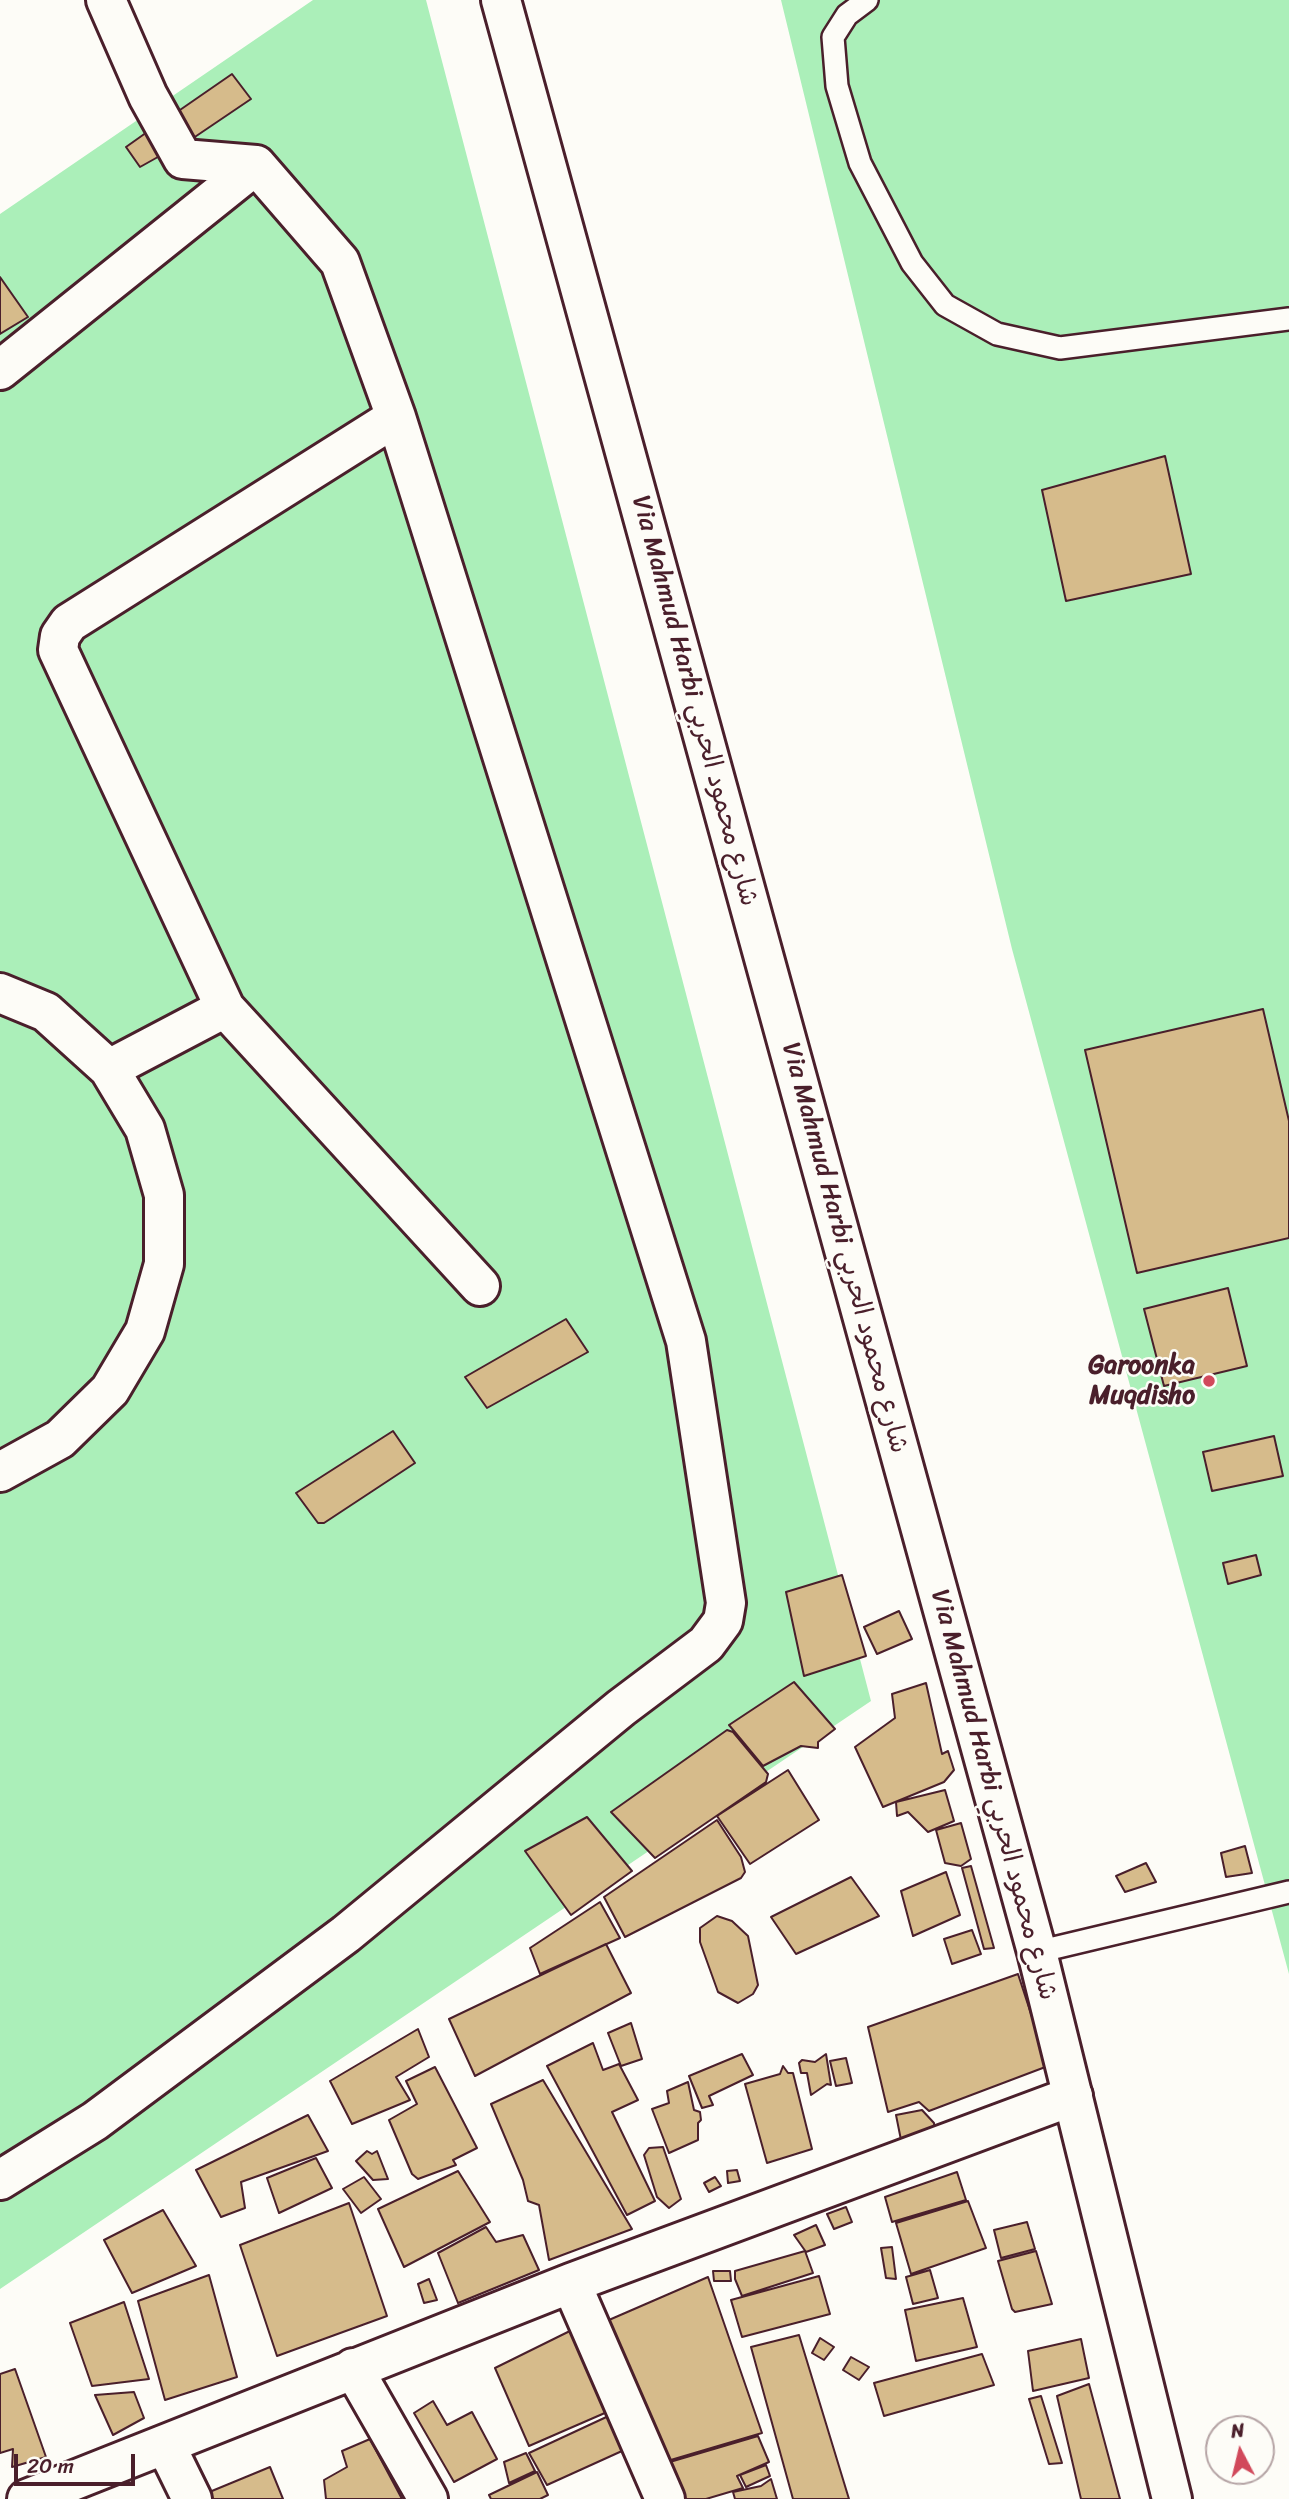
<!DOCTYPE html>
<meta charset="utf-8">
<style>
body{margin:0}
#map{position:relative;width:1289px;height:2499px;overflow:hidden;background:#fdfcf7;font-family:Sriracha,sans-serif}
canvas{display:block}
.north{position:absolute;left:1205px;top:2415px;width:70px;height:70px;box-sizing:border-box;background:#fdfcf7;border:2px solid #b5a4a5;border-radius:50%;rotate:353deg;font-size:19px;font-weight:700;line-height:28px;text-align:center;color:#4a1f2b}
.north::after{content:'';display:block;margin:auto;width:24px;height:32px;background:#d1495b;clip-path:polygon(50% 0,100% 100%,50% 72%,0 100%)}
.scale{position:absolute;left:14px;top:2454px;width:121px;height:32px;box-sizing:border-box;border:4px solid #4a1f2b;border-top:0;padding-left:9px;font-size:21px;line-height:24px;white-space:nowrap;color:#4a1f2b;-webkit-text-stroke:5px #fdfcf7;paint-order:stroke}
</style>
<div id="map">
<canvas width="1289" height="2499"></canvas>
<div class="north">N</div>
<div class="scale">20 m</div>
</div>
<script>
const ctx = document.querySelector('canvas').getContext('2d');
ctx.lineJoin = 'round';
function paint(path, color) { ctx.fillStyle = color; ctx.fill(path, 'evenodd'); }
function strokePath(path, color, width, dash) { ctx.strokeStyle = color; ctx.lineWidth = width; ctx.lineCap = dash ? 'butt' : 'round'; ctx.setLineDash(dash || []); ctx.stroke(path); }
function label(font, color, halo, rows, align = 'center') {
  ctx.font = font + ' Sriracha,"Playpen Sans Arabic",sans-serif'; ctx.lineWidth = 5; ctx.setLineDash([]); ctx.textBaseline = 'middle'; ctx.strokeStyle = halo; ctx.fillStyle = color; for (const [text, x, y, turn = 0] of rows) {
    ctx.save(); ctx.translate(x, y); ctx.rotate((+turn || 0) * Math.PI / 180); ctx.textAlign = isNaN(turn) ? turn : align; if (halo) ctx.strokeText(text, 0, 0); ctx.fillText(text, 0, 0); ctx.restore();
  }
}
const green = new Path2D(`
 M 313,0 L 426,0 L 871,1701 L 0,2289 L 0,214 Z
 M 781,0 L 1289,0 L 1289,1974 L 1012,949 Z`);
const building = new Path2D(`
 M 232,74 L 251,99 L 180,147 L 164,121 Z
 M 157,125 L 174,148 L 140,167 L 126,147 Z
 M 0,277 L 28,317 L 0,334 Z
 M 1165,456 L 1191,574 L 1066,601 L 1042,490 Z
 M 1263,1009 L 1289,1121 L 1289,1238 L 1137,1273 L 1085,1050 Z
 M 1228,1288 L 1247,1366 L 1164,1386 L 1144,1309 Z
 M 566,1319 L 588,1352 L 487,1408 L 465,1377 Z
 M 393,1431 L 415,1463 L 324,1523 L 318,1523 L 296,1493 Z
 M 1274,1436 L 1283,1476 L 1212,1491 L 1203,1452 Z
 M 1256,1555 L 1261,1575 L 1228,1584 L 1223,1563 Z
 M 842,1575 L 866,1656 L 804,1676 L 786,1592 Z
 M 899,1611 L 912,1639 L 877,1654 L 864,1627 Z
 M 794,1682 L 835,1729 L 818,1742 L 818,1748 L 801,1746 L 763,1766 L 729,1725 Z
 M 926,1683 L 942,1754 L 948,1751 L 954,1770 L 944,1782 L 883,1807 L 855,1747 L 895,1718 L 892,1694 Z
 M 727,1730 L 733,1732 L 768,1774 L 766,1782 L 655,1858 L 611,1812 Z
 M 788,1770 L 819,1820 L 750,1864 L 717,1816 Z
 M 945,1790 L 954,1821 L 928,1832 L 908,1812 L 897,1816 L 896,1802 Z
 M 587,1817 L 632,1871 L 571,1915 L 525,1851 Z
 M 717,1820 L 741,1857 L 745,1872 L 741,1878 L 625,1937 L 604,1897 Z
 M 961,1823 L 971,1859 L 961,1866 L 945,1863 L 936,1830 Z
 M 1245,1846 L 1252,1873 L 1226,1877 L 1221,1853 Z
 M 1146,1863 L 1156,1882 L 1125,1892 L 1116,1876 Z
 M 971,1866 L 994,1948 L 984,1949 L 962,1868 Z
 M 946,1872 L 960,1915 L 913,1936 L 901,1891 Z
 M 851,1877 L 879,1916 L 796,1954 L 771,1917 Z
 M 600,1902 L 620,1938 L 540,1974 L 530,1948 Z
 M 717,1916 L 732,1921 L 748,1936 L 758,1985 L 753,1994 L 738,2003 L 718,1992 L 700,1942 L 700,1928 Z
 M 972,1930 L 981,1954 L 952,1964 L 944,1939 Z
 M 606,1944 L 631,1993 L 475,2076 L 449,2019 Z
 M 1018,1974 L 1048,2066 L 929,2111 L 919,2102 L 888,2112 L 868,2027 Z
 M 631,2023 L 642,2059 L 621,2066 L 608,2033 Z
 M 418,2029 L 429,2057 L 396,2077 L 410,2100 L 352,2124 L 330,2081 Z
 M 593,2043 L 603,2070 L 619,2064 L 638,2100 L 612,2112 L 655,2201 L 627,2215 L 547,2066 Z
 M 742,2054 L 753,2075 L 709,2096 L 713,2105 L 702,2108 L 689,2076 Z
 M 826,2054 L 831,2085 L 827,2084 L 811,2095 L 807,2073 L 801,2073 L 799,2063 L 802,2060 L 815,2062 Z
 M 846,2058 L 852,2083 L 836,2086 L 830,2061 Z
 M 783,2066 L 788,2073 L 793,2073 L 812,2149 L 767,2163 L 745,2084 L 780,2074 Z
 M 435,2067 L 477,2148 L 453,2160 L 456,2165 L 418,2179 L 412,2174 L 389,2120 L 417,2104 L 406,2081 Z
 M 543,2080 L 632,2229 L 549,2260 L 539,2205 L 528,2201 L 523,2180 L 491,2104 Z
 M 688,2082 L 694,2110 L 700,2112 L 701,2120 L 698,2123 L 698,2140 L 669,2153 L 652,2109 L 669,2103 L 667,2091 Z
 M 922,2110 L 934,2123 L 935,2135 L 901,2140 L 896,2115 Z
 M 308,2115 L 328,2151 L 241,2182 L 245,2208 L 221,2217 L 196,2170 Z
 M 663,2147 L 681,2199 L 669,2208 L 657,2197 L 644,2155 L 649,2148 Z
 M 367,2151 L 372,2154 L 377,2151 L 388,2179 L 373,2180 L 356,2161 Z
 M 316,2158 L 332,2188 L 279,2213 L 267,2178 Z
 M 737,2170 L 740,2181 L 728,2183 L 727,2171 Z
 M 458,2171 L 490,2222 L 404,2267 L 378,2209 Z
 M 957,2172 L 966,2200 L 892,2222 L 885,2197 Z
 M 364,2177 L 381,2199 L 361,2213 L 343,2189 Z
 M 715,2177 L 721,2186 L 709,2192 L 704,2183 Z
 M 968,2201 L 986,2248 L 911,2274 L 896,2223 Z
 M 349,2203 L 387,2316 L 277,2356 L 240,2245 Z
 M 846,2207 L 852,2222 L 834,2229 L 827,2214 Z
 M 163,2210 L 196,2266 L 132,2293 L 104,2240 Z
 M 1027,2222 L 1035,2249 L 1001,2258 L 994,2230 Z
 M 816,2225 L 825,2245 L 806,2252 L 794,2235 Z
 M 486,2227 L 496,2242 L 523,2235 L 539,2270 L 458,2303 L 438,2253 Z
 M 892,2247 L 896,2279 L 886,2278 L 881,2248 Z
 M 805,2251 L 813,2273 L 742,2296 L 735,2279 L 735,2271 Z
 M 1036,2251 L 1052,2304 L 1015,2312 L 1012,2309 L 998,2261 Z
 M 930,2270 L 938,2298 L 913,2304 L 906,2277 Z
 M 713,2271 L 730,2271 L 731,2281 L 714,2281 Z
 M 209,2275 L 237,2377 L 165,2400 L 138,2301 Z
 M 819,2276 L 830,2314 L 742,2337 L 731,2300 Z
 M 708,2277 L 762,2433 L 664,2462 L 602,2323 Z
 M 429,2279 L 437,2300 L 424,2303 L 418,2284 Z
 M 963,2298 L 977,2347 L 916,2361 L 905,2310 Z
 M 124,2302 L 149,2379 L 92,2386 L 70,2323 Z
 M 580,2326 L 614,2409 L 529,2446 L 495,2368 Z
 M 799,2335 L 849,2499 L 793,2499 L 751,2347 Z
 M 820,2338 L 834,2347 L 824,2360 L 812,2353 Z
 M 1081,2339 L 1089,2378 L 1033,2391 L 1028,2351 Z
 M 982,2354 L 994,2385 L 884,2416 L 874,2383 Z
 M 851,2357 L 869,2367 L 859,2380 L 843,2370 Z
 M 15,2369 L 46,2457 L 12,2467 L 13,2449 L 0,2453 L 0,2374 Z
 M 1089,2384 L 1120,2499 L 1081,2499 L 1057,2396 Z
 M 134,2392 L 144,2418 L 113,2435 L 95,2395 Z
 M 1041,2396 L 1062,2463 L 1049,2464 L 1029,2399 Z
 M 433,2401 L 447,2425 L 472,2412 L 497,2459 L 454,2482 L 414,2413 Z
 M 615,2413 L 633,2446 L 547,2485 L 529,2453 Z
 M 758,2436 L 769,2462 L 737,2476 L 743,2488 L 706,2499 L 679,2499 L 663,2464 Z
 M 370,2439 L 402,2499 L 326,2499 L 324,2480 L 347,2467 L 342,2451 Z
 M 526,2453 L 535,2471 L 509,2483 L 504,2462 Z
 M 766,2465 L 770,2476 L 746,2487 L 740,2475 Z
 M 270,2467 L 283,2499 L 210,2499 L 207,2493 Z
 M 537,2472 L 548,2495 L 540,2499 L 491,2499 L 489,2495 Z
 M 771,2479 L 777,2499 L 735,2499 L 733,2492 L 761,2486 Z`);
const service = new Path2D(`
 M 867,0 L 847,15 L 833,37 L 837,86 L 860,163 L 912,263 L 945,305 L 997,334 L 1060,348 L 1289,319
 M 1037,1952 L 1289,1892`);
const minor = new Path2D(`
 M 0,370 L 256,165
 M 396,417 L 69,623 L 60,636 L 58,650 L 225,1008 L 480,1286
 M 0,993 L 46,1012 L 109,1069 L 145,1129 L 164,1195 L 164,1264 L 145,1331 L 110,1390 L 60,1439 L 0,1472
 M 109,1069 L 225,1008
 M 0,2180 L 95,2121 L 346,1934 L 621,1708 L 706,1644 L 723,1621 L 726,1603 L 686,1341 L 396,417 L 340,262 L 256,165 L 183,159 L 148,96 L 106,0
 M 571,2283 L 665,2499
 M 353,2368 L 428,2499
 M 166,2446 L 192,2499
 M 27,2499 L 571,2283 L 1073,2096`);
const tertiary = new Path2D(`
 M 501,0 L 1037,1952 L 1172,2499`);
const markers = [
 [1209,1381,7,"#d1495b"]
];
const streetNames = [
 ["Via Mahmud Harbi شارع محمود الحربي",694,701,75],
 ["Via Mahmud Harbi شارع محمود الحربي",844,1248,75],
 ["Via Mahmud Harbi شارع محمود الحربي",993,1795,75]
];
const poiNames = [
 ["Garoonka",1195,1366],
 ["Muqdisho",1195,1396]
];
paint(green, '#abefb9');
paint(building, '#d6bb8b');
strokePath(building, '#4a1f2b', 2);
strokePath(service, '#4a1f2b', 26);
strokePath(minor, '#4a1f2b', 44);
strokePath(tertiary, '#4a1f2b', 44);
strokePath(service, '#fdfcf7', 21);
strokePath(minor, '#fdfcf7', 38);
strokePath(tertiary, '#fdfcf7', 38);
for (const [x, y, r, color] of markers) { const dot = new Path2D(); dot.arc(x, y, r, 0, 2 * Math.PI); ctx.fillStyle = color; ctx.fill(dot); strokePath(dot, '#fdfcf7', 2.5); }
label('26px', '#4a1f2b', '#fdfcf7', streetNames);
label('bold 26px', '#4a1f2b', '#fdfcf7', poiNames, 'right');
</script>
